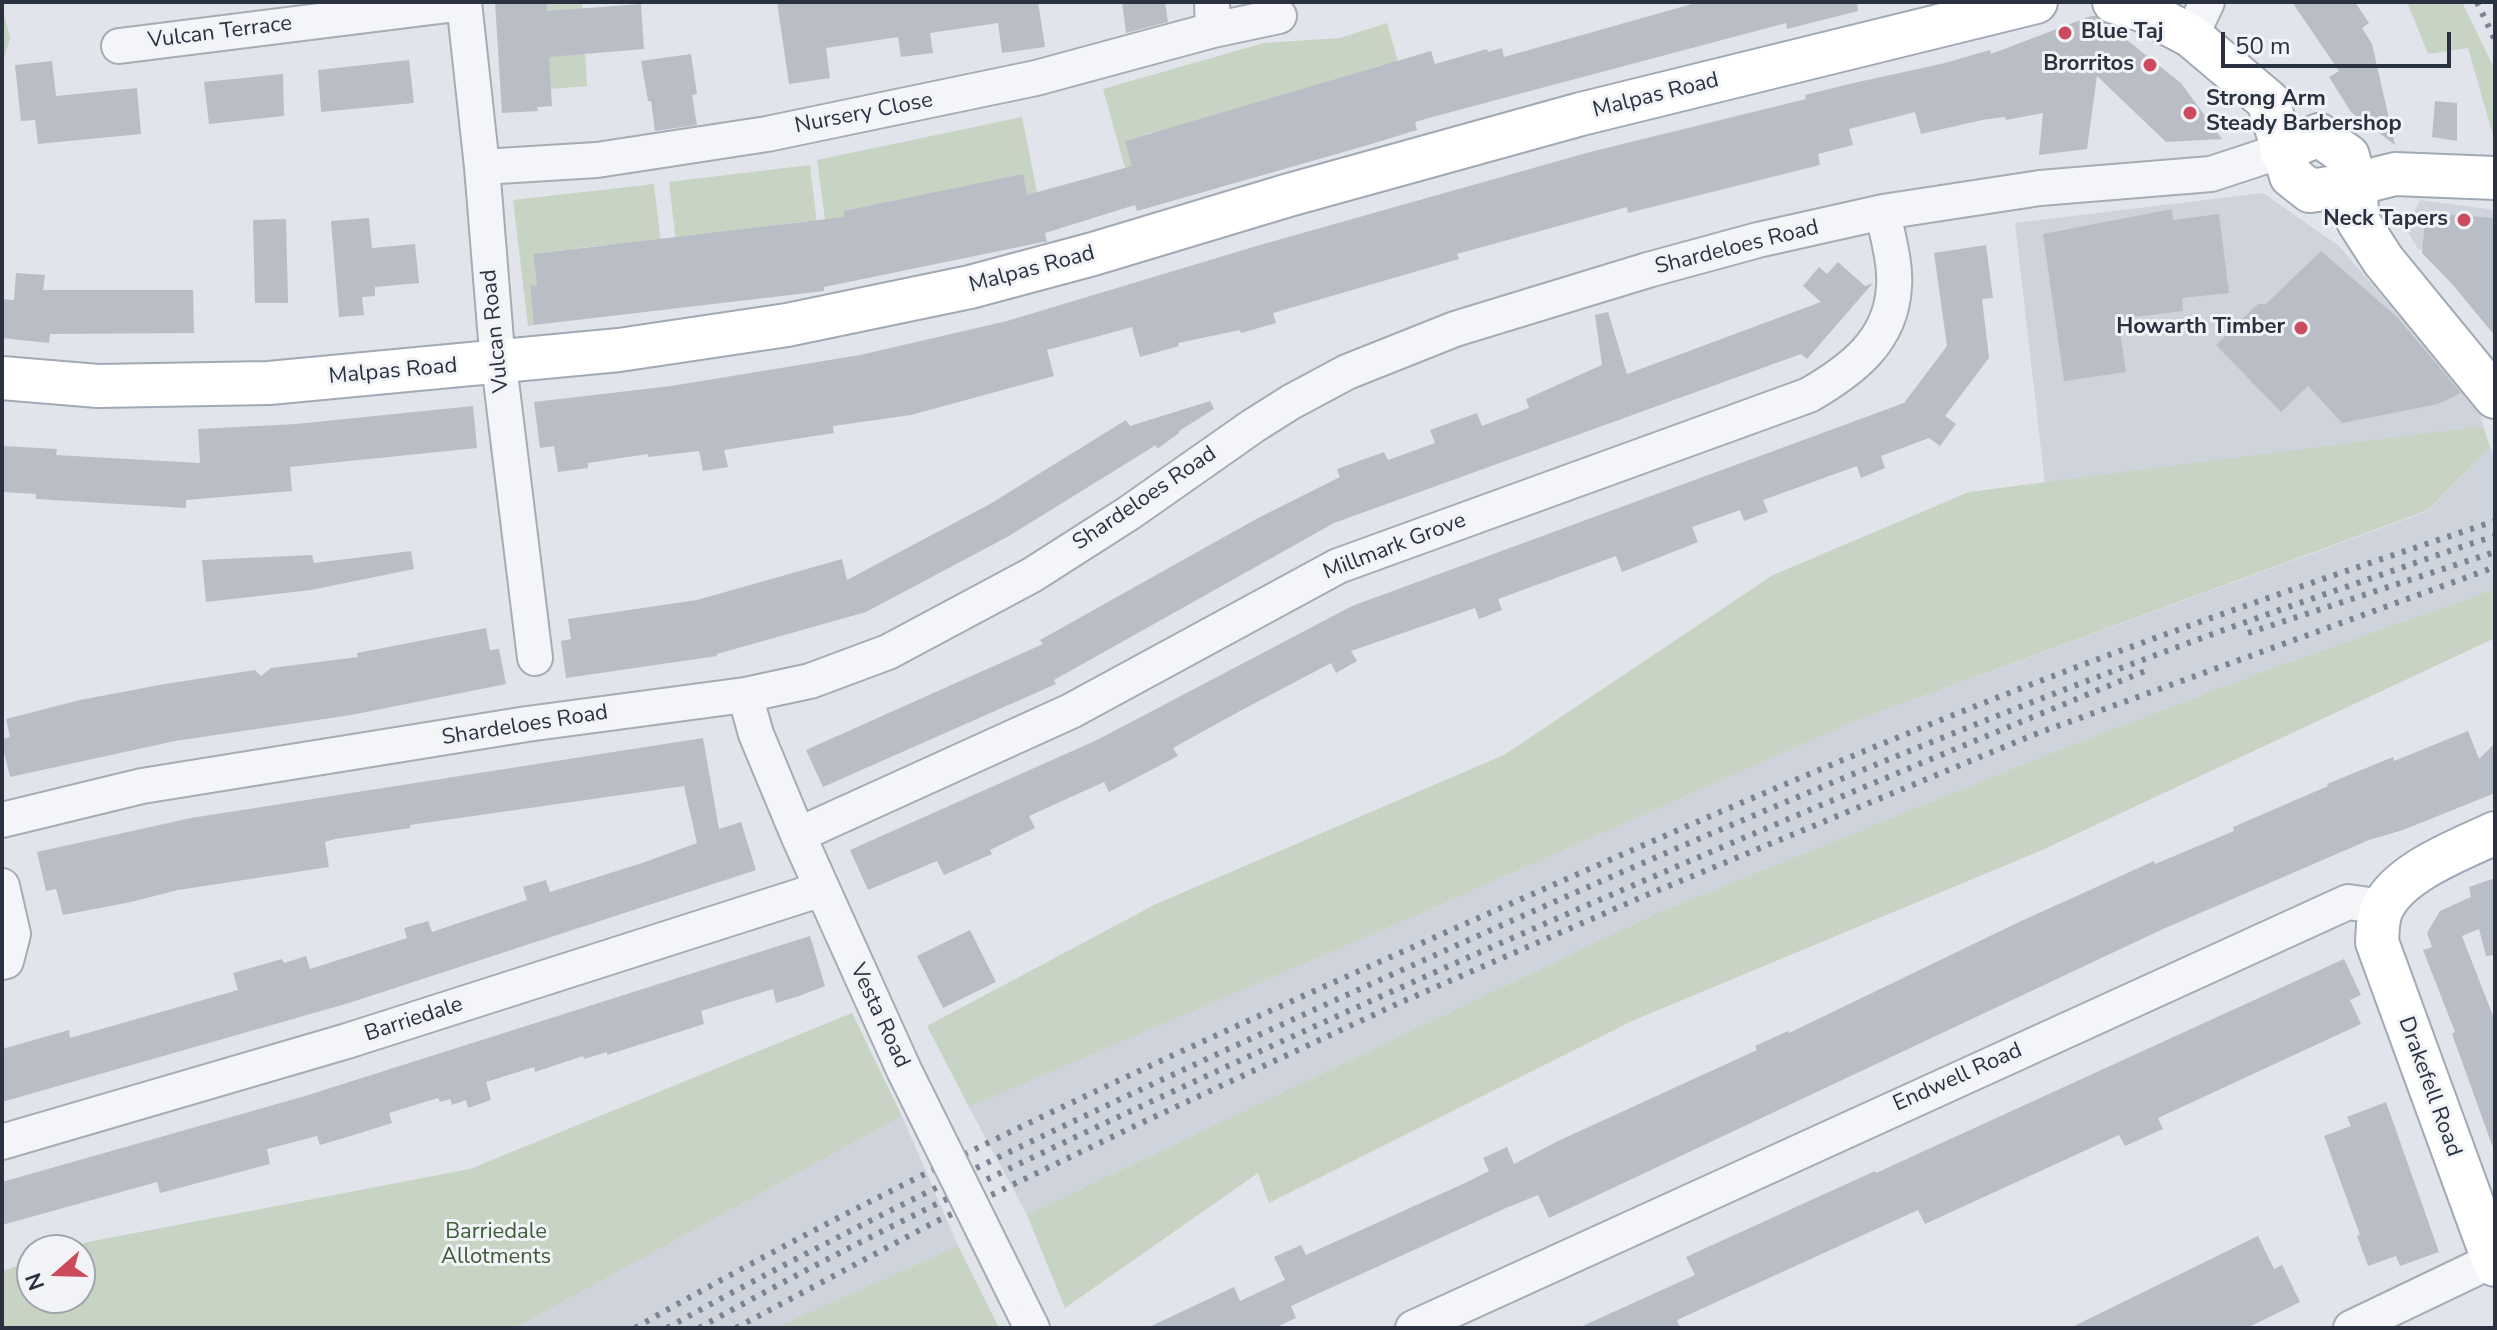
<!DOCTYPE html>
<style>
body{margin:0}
#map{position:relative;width:2497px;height:1330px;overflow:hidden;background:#e1e4ea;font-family:"Nunito Sans",sans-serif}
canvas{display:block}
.frame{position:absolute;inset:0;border:4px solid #2a3241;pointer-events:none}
.north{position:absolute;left:16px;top:1234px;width:80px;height:80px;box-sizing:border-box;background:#f1f3f7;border:2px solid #a1a6ae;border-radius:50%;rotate:250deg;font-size:22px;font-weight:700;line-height:32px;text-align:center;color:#2a3241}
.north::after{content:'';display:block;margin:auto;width:28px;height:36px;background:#cb4a5b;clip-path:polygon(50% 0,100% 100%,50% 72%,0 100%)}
.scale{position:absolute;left:2221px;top:32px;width:230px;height:36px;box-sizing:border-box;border:4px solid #2a3241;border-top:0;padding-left:10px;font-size:24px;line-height:28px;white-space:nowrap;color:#2a3241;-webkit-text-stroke:6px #f1f3f7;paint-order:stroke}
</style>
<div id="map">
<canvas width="2497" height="1330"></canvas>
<div class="frame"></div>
<div class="north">N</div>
<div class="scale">50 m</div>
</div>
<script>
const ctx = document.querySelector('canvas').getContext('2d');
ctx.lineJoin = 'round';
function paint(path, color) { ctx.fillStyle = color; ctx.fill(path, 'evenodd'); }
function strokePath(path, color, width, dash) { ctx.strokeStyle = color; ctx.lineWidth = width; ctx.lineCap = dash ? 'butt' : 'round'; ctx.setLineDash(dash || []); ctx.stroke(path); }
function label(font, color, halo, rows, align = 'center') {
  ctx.font = font + ' "Nunito Sans",sans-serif'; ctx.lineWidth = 6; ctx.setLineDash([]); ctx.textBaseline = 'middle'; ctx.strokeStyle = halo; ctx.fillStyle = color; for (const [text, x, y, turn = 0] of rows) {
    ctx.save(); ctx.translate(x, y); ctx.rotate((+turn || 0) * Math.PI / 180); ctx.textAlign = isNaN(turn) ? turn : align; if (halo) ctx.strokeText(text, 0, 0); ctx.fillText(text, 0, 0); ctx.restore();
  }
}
const built = new Path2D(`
 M 2263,193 L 2339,246 L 2479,409 L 2483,426 L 2045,484 L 2015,223 Z
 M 2420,200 L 2495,210 L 2495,252 L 2418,249 L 2405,227 Z
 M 2490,447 L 2495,459 L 2495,589 L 2262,672 L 2059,750 L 1655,914 L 1027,1215 L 969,1107 L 1406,920 L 1855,721 L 2428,511 Z
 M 902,1116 L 958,1246 L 774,1328 L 515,1328 Z`);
const green = new Path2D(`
 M 532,2 L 582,2 L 587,86 L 536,90 L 549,25 L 547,5 L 532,6 Z
 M 2407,2 L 2462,2 L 2495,70 L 2495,142 L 2468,48 L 2428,54 Z
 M 2,7 L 10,38 L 2,65 Z
 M 1387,23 L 1406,90 L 1390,64 L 1375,67 L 1162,161 L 1153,132 L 1126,141 L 1133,169 L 1126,171 L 1103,89 L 1264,43 L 1340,38 Z
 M 1022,117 L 1039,202 L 970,185 L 941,191 L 947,220 L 921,195 L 887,202 L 893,231 L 872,205 L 843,211 L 849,240 L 835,243 L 843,283 L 834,285 L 817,160 Z
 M 810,165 L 820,250 L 812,251 L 808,221 L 728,231 L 679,267 L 669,182 Z
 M 654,184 L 664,269 L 608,245 L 578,248 L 567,281 L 563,250 L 534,254 L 537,285 L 530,287 L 534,325 L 528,326 L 513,200 Z
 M 2483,426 L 2490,447 L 2428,510 L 1855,721 L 1406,920 L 969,1107 L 927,1026 L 1156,904 L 1504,755 L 1773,575 L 1969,492 Z
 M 2495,589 L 2495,638 L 2042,850 L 1632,1021 L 1269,1203 L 1258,1173 L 1065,1308 L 1027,1215 L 1655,914 L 2059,750 L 2262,672 Z
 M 852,1013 L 902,1116 L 515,1328 L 2,1328 L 2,1271 L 32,1261 L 32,1298 L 80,1298 L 80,1250 L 65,1250 L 88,1242 L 470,1169 Z
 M 958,1246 L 999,1328 L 774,1328 Z`);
const building = new Path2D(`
 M 495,2 L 547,4 L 547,11 L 641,4 L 644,49 L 549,57 L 552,106 L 537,107 L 538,111 L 502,113 Z
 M 777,2 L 1038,2 L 1045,47 L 1002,53 L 998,23 L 930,33 L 933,53 L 901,57 L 898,37 L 826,48 L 830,78 L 789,84 Z
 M 1122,2 L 1165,2 L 1168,22 L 1126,33 Z
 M 1699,2 L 1857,2 L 1858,11 L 1787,29 L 1786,23 L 1436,116 L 1415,122 L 1417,130 L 1368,145 L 1137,211 L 1135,205 L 1045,233 L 1047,242 L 1043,242 L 824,287 L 824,291 L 534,325 L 530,286 L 537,285 L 533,254 L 844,217 L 843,211 L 1023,174 L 1027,195 L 1132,166 L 1125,141 L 1431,51 L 1435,64 L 1487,49 L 1488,52 L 1502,48 L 1504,57 Z
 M 2292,2 L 2355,2 L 2369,23 L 2362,28 L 2372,44 L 2395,145 L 2351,112 L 2329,77 L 2339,71 Z
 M 2091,16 L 2095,16 L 2108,25 L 2181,83 L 2222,139 L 2166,142 L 2097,76 L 2087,149 L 2039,155 L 2043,113 L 2006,120 L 2005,117 L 1982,120 L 1921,134 L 1915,112 L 1849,129 L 1853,145 L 1818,154 L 1820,165 L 1628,213 L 1627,207 L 1457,254 L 1459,259 L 1273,313 L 1276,323 L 1241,333 L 1240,330 L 1178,343 L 1179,346 L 1140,357 L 1132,327 L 1088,339 L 1047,350 L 1054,376 L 911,415 L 833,426 L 834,433 L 724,450 L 728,467 L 703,471 L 699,451 L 648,457 L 648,454 L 588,463 L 588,468 L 558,472 L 554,446 L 540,448 L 534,402 L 671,386 L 860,355 L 1007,321 L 1260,245 L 1590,152 L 1806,99 L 1805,95 L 1849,84 L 1945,63 L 1990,50 L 1991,54 Z
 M 691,54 L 697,94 L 692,95 L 697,125 L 655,131 L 651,101 L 648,101 L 641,61 Z
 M 409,60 L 414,103 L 321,112 L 318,70 Z
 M 52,61 L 56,96 L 137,88 L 141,134 L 38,144 L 35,120 L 21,121 L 15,65 Z
 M 283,74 L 284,116 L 209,124 L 204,82 Z
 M 2435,101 L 2457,103 L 2457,141 L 2432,137 Z
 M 2172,209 L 2173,220 L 2219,214 L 2229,293 L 2182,298 L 2183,311 L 2118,319 L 2126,372 L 2064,381 L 2043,234 Z
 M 2439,214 L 2495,218 L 2495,336 L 2453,285 L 2422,253 L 2425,219 Z
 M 369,218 L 372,248 L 415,244 L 419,283 L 375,287 L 375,296 L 362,297 L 364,315 L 339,317 L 331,221 Z
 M 286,219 L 288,303 L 255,303 L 253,220 Z
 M 1986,245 L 1993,298 L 1982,299 L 1989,358 L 1945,416 L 1956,424 L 1940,446 L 1929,438 L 1881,456 L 1885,468 L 1861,478 L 1857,466 L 1763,500 L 1768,512 L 1744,521 L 1740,510 L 1692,527 L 1698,542 L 1622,572 L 1616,556 L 1498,599 L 1502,610 L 1479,619 L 1475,608 L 1351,651 L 1357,661 L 1336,673 L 1331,663 L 1240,711 L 1173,748 L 1178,756 L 1109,792 L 1104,782 L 1029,816 L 1035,828 L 990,850 L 992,854 L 944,875 L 937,861 L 868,890 L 850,850 L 1097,740 L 1352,606 L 1904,403 L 1947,346 L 1934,253 Z
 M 2321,251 L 2397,317 L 2461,393 L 2438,404 L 2342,423 L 2308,386 L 2281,412 L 2216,345 L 2258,304 L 2266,304 Z
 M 1838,262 L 1865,286 L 1873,283 L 1807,359 L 1801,354 L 1334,523 L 1054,680 L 1056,684 L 823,787 L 806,750 L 1043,644 L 1040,640 L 1258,518 L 1340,477 L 1337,469 L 1384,452 L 1388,460 L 1435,443 L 1430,430 L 1477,413 L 1482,426 L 1529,408 L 1526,399 L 1602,365 L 1595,315 L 1608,312 L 1627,374 L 1821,302 L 1803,286 L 1819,267 L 1827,274 Z
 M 16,273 L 45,275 L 43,290 L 193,290 L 194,333 L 50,334 L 49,343 L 2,338 L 2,299 L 14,300 Z
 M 1210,401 L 1214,409 L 1179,431 L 1179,433 L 1157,449 L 1156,445 L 1009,536 L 866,612 L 717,654 L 717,656 L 566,678 L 561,641 L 571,639 L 568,619 L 697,600 L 842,559 L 847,580 L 990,504 L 1126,420 L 1130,426 Z
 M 473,406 L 477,448 L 290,467 L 292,491 L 186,500 L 186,508 L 36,499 L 36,494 L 2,492 L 2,446 L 57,449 L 56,455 L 200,463 L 198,429 L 296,424 Z
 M 411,551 L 414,569 L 311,590 L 206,602 L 202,560 L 312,555 L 314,563 Z
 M 486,628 L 490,650 L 499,649 L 506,684 L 351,715 L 175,741 L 10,777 L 2,744 L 2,739 L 10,737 L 6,719 L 80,700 L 165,684 L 255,670 L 261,676 L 271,668 L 358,657 L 357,653 Z
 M 2468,731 L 2479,759 L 2495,743 L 2495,793 L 2403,830 L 2369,840 L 2163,929 L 1549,1218 L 1538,1195 L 1506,1208 L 1291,1306 L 1296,1318 L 1274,1328 L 1147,1328 L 1234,1287 L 1240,1301 L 1285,1280 L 1274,1257 L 1301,1245 L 1306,1255 L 1465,1183 L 1489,1171 L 1483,1158 L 1507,1147 L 1514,1164 L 1558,1141 L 1757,1050 L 1755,1046 L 1788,1031 L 1789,1033 L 2019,922 L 2154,861 L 2155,864 L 2234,831 L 2233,827 L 2328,786 L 2327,784 L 2393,757 L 2394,761 Z
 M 703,738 L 719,829 L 741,822 L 756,870 L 349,1003 L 2,1102 L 2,1049 L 69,1030 L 70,1038 L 238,990 L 233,973 L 282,959 L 284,963 L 306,956 L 310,969 L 407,938 L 404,928 L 428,921 L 432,932 L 527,900 L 523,887 L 546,880 L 550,892 L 645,862 L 697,843 L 684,786 L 410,825 L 410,828 L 335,839 L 325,842 L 329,867 L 178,890 L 131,902 L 63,915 L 56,889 L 46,891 L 37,852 L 191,818 Z
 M 2495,878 L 2495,955 L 2486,956 L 2479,929 L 2462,936 L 2495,1021 L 2495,1144 L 2492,1145 L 2452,1034 L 2455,1032 L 2423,950 L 2432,947 L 2427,933 L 2440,911 L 2471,897 L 2469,887 Z
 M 970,930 L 996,982 L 943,1008 L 917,956 Z
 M 810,936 L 825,986 L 799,996 L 776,1003 L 773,989 L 701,1011 L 704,1024 L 607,1055 L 607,1052 L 584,1059 L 583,1056 L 535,1072 L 534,1067 L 486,1082 L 491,1100 L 468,1108 L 466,1100 L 452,1105 L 450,1099 L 440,1102 L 438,1098 L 389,1113 L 392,1123 L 344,1138 L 320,1145 L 317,1136 L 267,1149 L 270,1164 L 160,1193 L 157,1182 L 2,1225 L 2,1182 L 305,1096 Z
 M 2344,959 L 2361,995 L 2350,1000 L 2361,1024 L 2158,1118 L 2163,1129 L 2125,1146 L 2119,1135 L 1925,1224 L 1918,1210 L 1677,1320 L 1680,1328 L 1578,1328 L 1695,1275 L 1686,1257 L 1875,1171 L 1876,1173 Z
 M 2386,1102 L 2439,1252 L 2400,1266 L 2396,1256 L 2368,1266 L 2357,1236 L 2360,1235 L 2324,1136 L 2351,1126 L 2347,1117 Z
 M 2258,1236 L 2274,1269 L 2282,1265 L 2300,1302 L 2247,1328 L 2070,1328 Z`);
const minor = new Path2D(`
 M 464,2 L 482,167 L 496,340 L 535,658
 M 1213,30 L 1279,16
 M 2191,36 L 2207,2
 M 119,46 L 464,3
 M 482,167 L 597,160 L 767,134 L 1036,78 L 1213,30 L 1212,2
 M 745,695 L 756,734 L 798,835 L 904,1070
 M 2,820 L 142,786 L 527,724 L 745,695 L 810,681 L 888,652 L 1032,575 L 1129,513 L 1253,426 L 1291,402 L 1347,372 L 1455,329 L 1648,270 L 1758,240 L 1883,212 L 2040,188 L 2211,174 L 2281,151
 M 798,835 L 1071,711 L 1338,566 L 1809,395 C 1852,370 1891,341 1894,287 C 1896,263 1887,235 1883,212
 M 2,886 L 13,934 L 6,961 L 2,962
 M 2,1142 L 347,1041 L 822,889
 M 1015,1294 L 1032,1328
 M 1413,1328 L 2348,902 L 2383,907
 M 2351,1328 L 2493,1260`);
const major = new Path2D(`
 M 2114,2 L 2142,10 L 2191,36 L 2268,101 L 2291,176 L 2310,191 L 2355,184 L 2395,174 L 2495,178
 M 2281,151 L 2319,135 L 2348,156 L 2355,184 L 2358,221 L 2383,260 L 2495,397
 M 2,378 L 98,386 L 269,383 L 619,350 L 787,325 L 970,287 L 1093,254 L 1289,195 L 1581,114 L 2036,2
 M 2495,833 C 2461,849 2402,871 2384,905 C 2377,916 2378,929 2377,942 L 2495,1265`);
const rail = new Path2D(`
 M 2477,2 L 2495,40
 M 2248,633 L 2495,552
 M 635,1328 C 886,1185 1149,1064 1413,947 C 1600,864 1786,781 1976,706 C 2147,638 2321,579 2495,521
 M 667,1328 C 919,1189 1180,1070 1442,952 C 1735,820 2030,696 2334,591 C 2388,573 2441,553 2495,536
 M 699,1328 C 879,1228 1065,1141 1252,1055 C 1548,919 1848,792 2150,669
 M 736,1328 L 933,1223 L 1139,1124 L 1397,1004 L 1642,897 L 2033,735 L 2495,567`);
const minorBridge = new Path2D(`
 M 904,1070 L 1015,1294`);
const markers = [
 [2065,33,8,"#cb4a5b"],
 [2150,65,8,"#cb4a5b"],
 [2190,113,8,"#cb4a5b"],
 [2464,220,8,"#cb4a5b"],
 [2301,328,8,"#cb4a5b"]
];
const streetNames = [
 ["Vulcan Terrace",220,33,-7],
 ["Malpas Road",1656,96,-14],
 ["Nursery Close",864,114,-11],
 ["Shardeloes Road",1737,248,-14],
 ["Malpas Road",1032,270,-15],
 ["Vulcan Road",496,331,-96],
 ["Malpas Road",393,372,-5],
 ["Shardeloes Road",1145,499,-34],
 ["Millmark Grove",1395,547,-21],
 ["Shardeloes Road",525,726,-9],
 ["Vesta Road",879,1016,65],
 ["Barriedale",414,1020,-18],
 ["Endwell Road",1958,1078,-24],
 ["Drakefell Road",2429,1087,70]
];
const poiNames = [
 ["Blue Taj",2081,33,"left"],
 ["Brorritos",2134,65],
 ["Strong Arm",2206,100,"left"],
 ["Steady Barbershop",2206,125,"left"],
 ["Neck Tapers",2448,220],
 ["Howarth Timber",2285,328]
];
const parkNames = [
 ["Barriedale",496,1233],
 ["Allotments",496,1258]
];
paint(built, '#cfd3db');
paint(green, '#c7d3c3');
paint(building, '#b9bec6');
strokePath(minor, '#a6abb4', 38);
strokePath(major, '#a1a9b5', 46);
strokePath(minor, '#f4f5f8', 34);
strokePath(major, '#fff', 42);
strokePath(rail, '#7b8493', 6, [4, 8]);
strokePath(minorBridge, '#a6abb4', 38, []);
strokePath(minorBridge, '#f4f5f8', 34);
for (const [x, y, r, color] of markers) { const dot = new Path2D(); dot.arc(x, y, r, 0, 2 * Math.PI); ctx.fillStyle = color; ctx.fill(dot); strokePath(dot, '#f1f3f7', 3); }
label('22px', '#2a3241', '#f1f3f7', streetNames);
label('bold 22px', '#2a3241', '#f1f3f7', poiNames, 'right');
label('22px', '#3e5c38', '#f1f3f7', parkNames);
</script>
